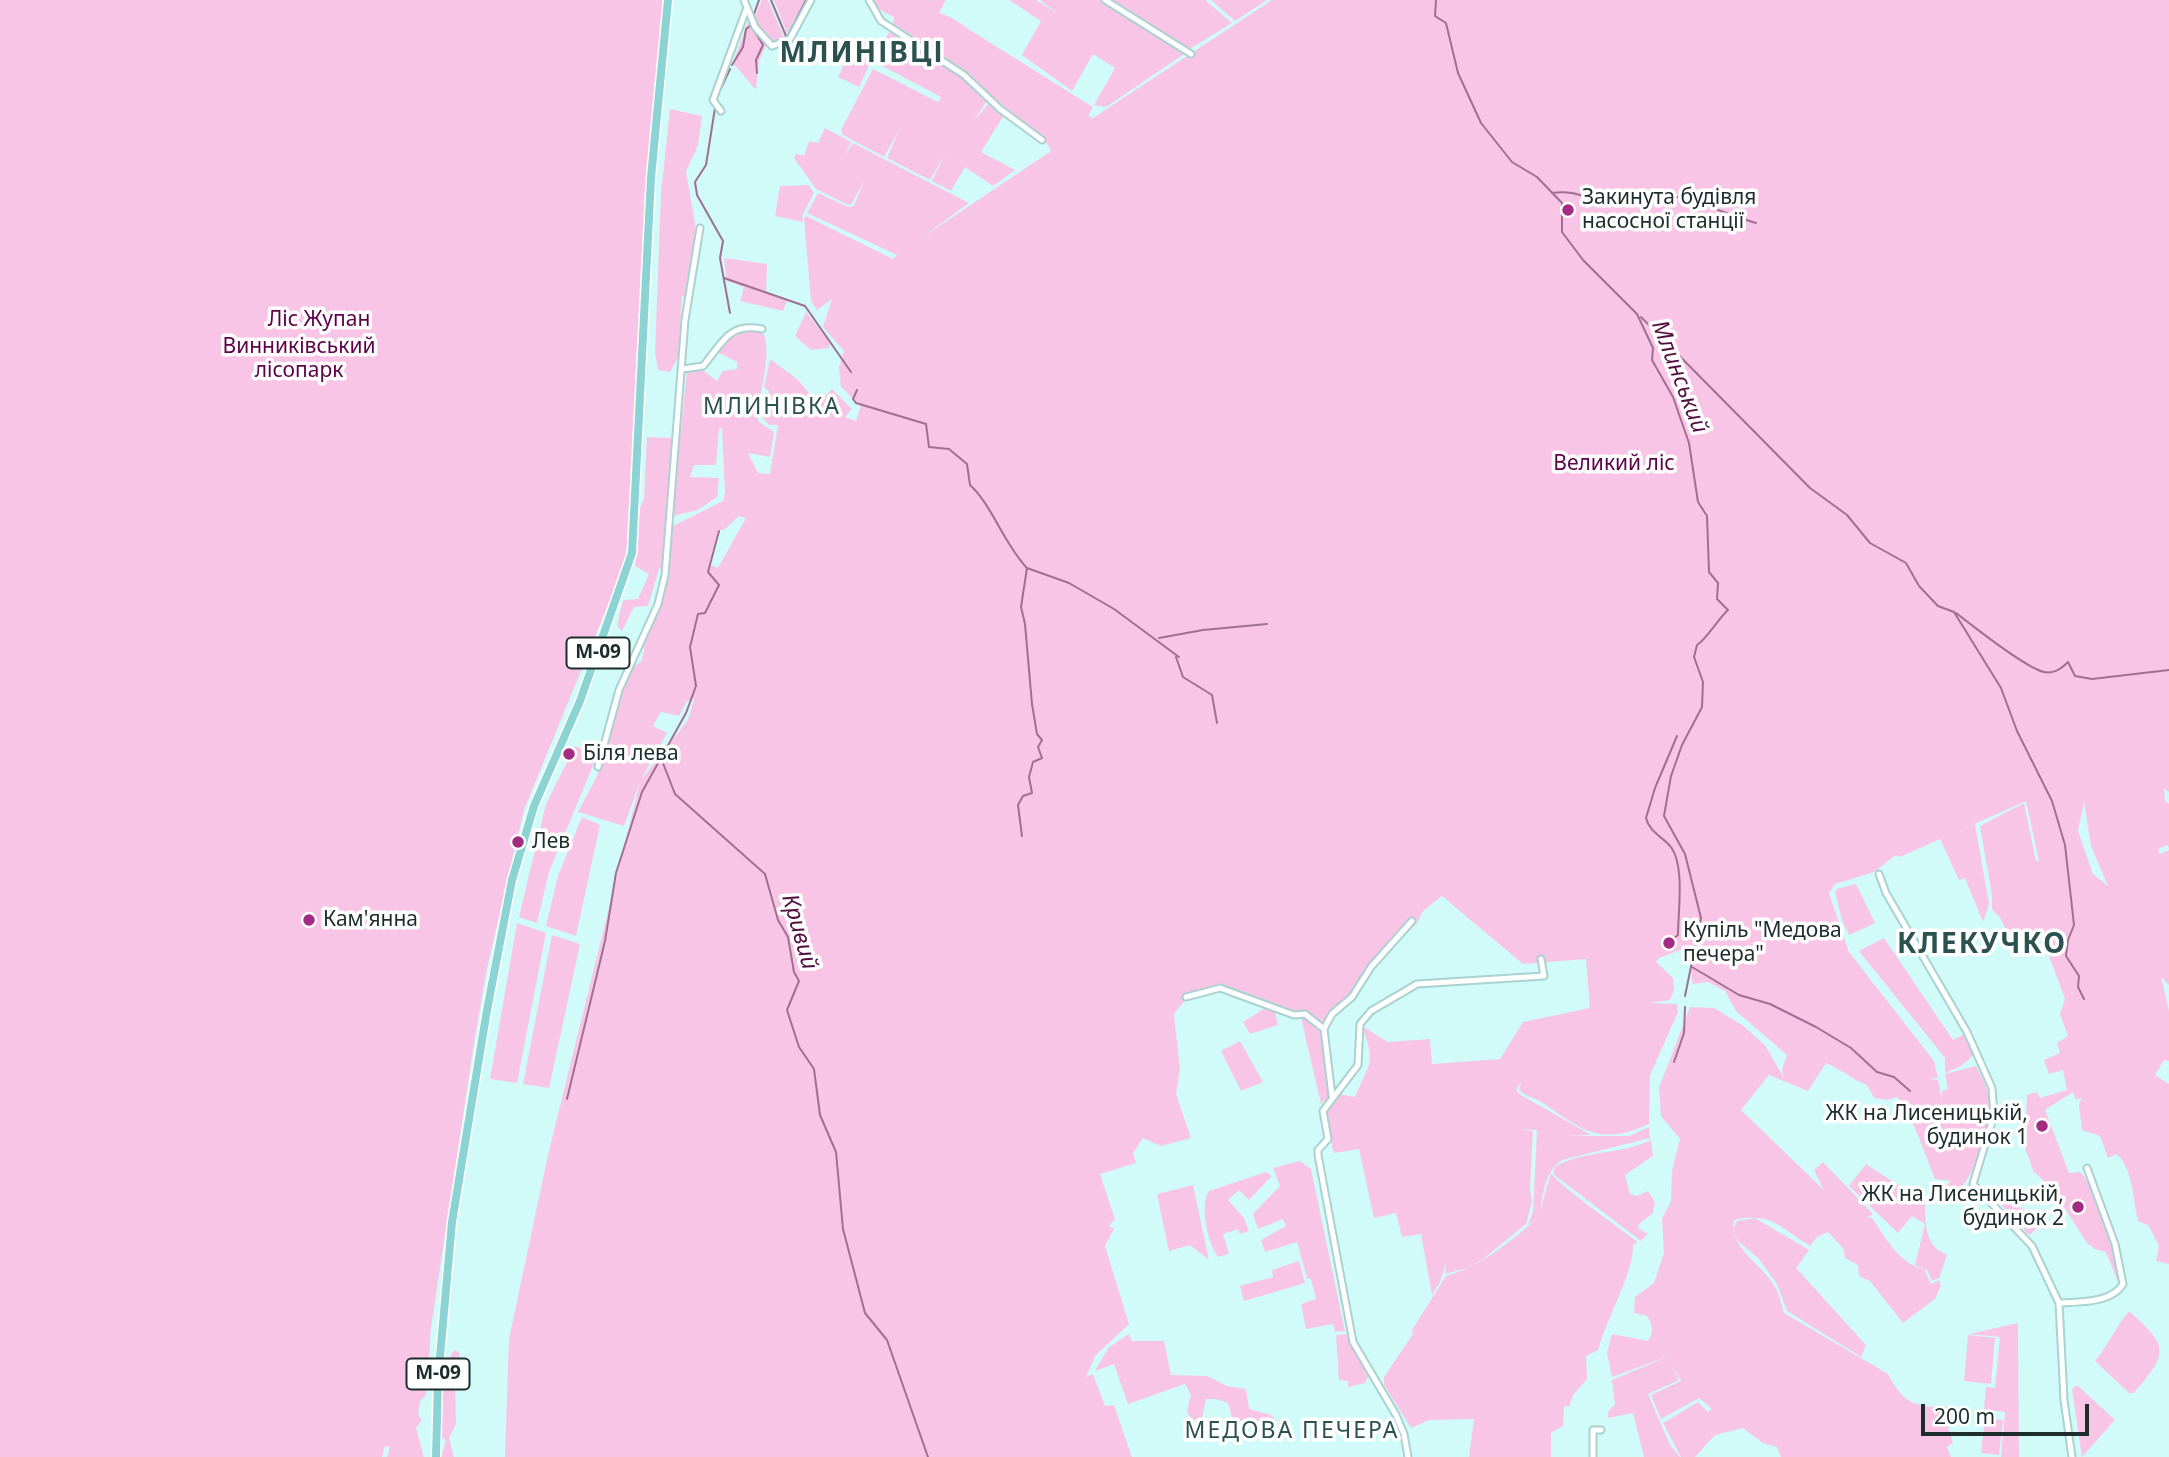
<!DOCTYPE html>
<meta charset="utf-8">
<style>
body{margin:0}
#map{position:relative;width:2169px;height:1457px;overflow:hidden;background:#d0fbf9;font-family:"Noto Sans",sans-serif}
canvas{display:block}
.scale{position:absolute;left:1921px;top:1404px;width:168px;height:32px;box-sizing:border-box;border:4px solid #1c2d2c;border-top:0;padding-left:9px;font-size:21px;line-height:24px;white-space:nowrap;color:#1c2d2c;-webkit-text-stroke:5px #fff;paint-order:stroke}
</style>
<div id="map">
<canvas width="2169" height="1457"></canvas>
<div class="scale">200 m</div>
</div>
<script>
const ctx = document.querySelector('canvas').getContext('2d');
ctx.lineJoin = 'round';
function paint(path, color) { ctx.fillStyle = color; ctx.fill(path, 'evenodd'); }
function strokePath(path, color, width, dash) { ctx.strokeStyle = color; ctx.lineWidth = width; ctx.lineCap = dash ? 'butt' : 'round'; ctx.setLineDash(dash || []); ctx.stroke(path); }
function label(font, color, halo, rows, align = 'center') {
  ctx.font = font + ' "Noto Sans",sans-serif'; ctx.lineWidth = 7; ctx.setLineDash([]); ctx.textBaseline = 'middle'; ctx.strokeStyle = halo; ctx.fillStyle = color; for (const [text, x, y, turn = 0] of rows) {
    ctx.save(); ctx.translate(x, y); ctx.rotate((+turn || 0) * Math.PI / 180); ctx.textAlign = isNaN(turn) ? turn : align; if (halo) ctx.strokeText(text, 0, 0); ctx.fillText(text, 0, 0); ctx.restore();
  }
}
const green = new Path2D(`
 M 0,0 L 663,0 L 646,177 L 626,561 L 524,810 L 487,968 L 474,1043 L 431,1328 L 426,1395 L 420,1401 L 418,1415 L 422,1420 L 416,1428 L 424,1457 L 387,1457 L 390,1447 L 385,1446 L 382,1457 L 0,1457 Z
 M 762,0 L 768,0 L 785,40 L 769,42 L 753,21 Z
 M 774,0 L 805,0 L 787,33 Z
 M 874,0 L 946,0 L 939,13 C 957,18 965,28 981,37 C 1019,60 1055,84 1093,107 L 1088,116 L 1093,118 L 1272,0 L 2169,0 L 2169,792 L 2164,789 L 2165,801 L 2169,804 L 2169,848 L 2167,845 L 2158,849 L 2160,854 L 2169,850 L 2169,985 L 2161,977 L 2169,1011 L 2169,1061 L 2164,1060 L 2155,1075 L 2169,1084 L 2169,1264 L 2156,1261 L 2159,1246 L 2148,1225 L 2138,1221 C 2133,1199 2133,1170 2117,1154 L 2108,1158 L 2100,1136 L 2082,1130 L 2079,1104 L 2082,1097 L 2076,1100 L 2073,1092 L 2045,1110 L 2069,1173 L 2080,1172 C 2099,1189 2111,1247 2118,1273 L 2117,1280 L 2106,1252 L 2094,1249 L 2090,1244 L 2089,1246 L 2051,1187 L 2034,1172 L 2025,1148 L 2027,1095 L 2037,1092 L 2040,1098 L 2067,1090 L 2063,1070 L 2049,1074 L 2044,1060 L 2060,1053 L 2057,1043 L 2068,1036 L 2060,1014 L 2065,999 L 2041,934 L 2011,941 L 2001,919 L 1992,909 L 1992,896 L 1980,826 L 2024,803 L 2036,861 L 2039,861 L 2026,801 L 1945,837 L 1975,824 L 1989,904 L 1983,922 L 1965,878 L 1959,880 L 1940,839 L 1900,857 L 1896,855 L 1874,872 L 1835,884 L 1829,893 L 1849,952 L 1934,1061 L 1938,1078 L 1929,1079 L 1938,1080 L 1942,1100 L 1942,1091 L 1948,1089 L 1945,1074 L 1976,1066 C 1984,1081 1990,1092 1991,1111 C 1992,1133 1962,1215 1931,1200 L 1951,1181 L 1935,1179 L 1906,1105 L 1897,1097 L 1887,1100 L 1874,1098 L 1867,1085 C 1851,1079 1841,1069 1826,1063 L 1808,1091 L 1769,1075 L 1741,1110 L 1824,1190 L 1814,1170 L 1823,1162 L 1871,1212 L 1873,1215 L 1866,1217 L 1872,1218 C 1886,1238 1899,1264 1924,1269 L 1931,1284 L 1939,1280 L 1941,1286 L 1935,1299 L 1903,1323 L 1870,1281 L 1859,1276 L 1858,1265 L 1845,1258 L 1843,1248 L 1828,1232 L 1817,1237 L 1810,1246 C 1781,1229 1771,1211 1734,1220 C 1728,1248 1763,1264 1775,1287 C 1780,1295 1781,1304 1784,1313 L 1888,1374 C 1905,1407 1918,1407 1952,1407 L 1948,1427 L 1953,1443 L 1947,1447 L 1951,1457 L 1781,1457 L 1777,1447 L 1763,1443 L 1743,1428 L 1715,1435 L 1695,1457 L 1681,1457 L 1663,1423 L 1698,1402 L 1708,1412 L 1712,1409 L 1699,1398 L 1661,1419 L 1651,1395 L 1681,1381 L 1671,1364 L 1679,1380 L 1648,1394 L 1670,1445 L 1680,1457 L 1644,1457 L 1633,1413 L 1608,1418 L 1608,1412 L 1615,1404 L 1612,1380 L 1672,1355 L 1612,1377 L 1607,1353 L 1612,1334 L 1648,1341 C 1654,1331 1653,1325 1647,1316 L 1634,1313 L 1635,1297 L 1654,1283 L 1664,1253 L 1662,1219 L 1671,1201 L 1672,1171 L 1680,1139 L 1661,1116 L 1659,1088 L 1690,1007 L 1714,1008 L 1742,1025 L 1765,1045 L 1784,1078 L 1782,1069 L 1787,1055 L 1736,1011 L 1725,991 L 1708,982 L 1693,984 C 1689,972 1695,959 1693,945 L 1659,958 L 1656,962 L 1673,978 L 1674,990 L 1670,1000 L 1649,1003 L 1677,1004 L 1678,1012 L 1650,1075 L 1649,1124 C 1601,1146 1583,1131 1543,1103 C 1535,1098 1526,1097 1519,1090 L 1521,1082 L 1516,1090 L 1521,1095 L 1591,1135 L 1568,1136 L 1629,1136 L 1649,1127 L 1650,1138 L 1562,1160 C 1544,1173 1544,1191 1540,1211 L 1551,1173 C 1554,1181 1624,1232 1638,1242 L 1633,1245 C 1634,1272 1606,1320 1598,1350 L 1586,1356 L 1587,1379 L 1573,1395 L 1569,1407 L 1564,1406 L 1563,1426 L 1551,1433 L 1551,1457 L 1469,1457 L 1474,1419 L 1429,1420 L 1411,1428 L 1384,1385 L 1384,1377 L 1413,1334 L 1412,1330 L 1446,1276 C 1482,1266 1509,1242 1538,1218 L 1528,1225 L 1533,1212 L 1537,1130 L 1520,1129 L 1533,1131 L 1530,1188 L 1532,1202 L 1526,1224 L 1483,1259 L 1470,1267 L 1445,1274 L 1446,1263 L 1440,1282 L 1432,1295 L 1421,1234 L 1402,1237 L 1396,1213 L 1374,1218 L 1359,1149 L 1334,1153 L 1324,1116 L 1338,1094 L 1355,1097 C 1370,1061 1376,1065 1362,1026 L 1388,1042 L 1430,1039 L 1432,1064 L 1500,1059 L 1523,1022 L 1590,1008 L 1586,959 L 1523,964 L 1442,896 L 1423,911 L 1417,923 L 1374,965 L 1354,998 L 1319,1026 L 1323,1030 L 1330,1096 L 1321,1104 L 1301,1018 L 1275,1012 L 1278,1025 L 1250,1034 L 1243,1022 L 1265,1008 C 1232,995 1197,976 1174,1015 L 1180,1069 L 1176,1094 L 1191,1138 L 1161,1146 L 1143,1138 L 1133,1153 L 1136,1163 L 1100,1174 L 1115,1219 L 1109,1226 L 1114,1229 L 1105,1246 L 1129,1324 L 1095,1356 L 1086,1377 L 1093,1374 L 1105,1406 L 1114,1405 L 1132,1457 L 505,1457 L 509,1339 L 548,1155 L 640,782 L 624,826 L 578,812 C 584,799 593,786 598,773 C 608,745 614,674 641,662 L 644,652 L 643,642 L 666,589 L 663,586 L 671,527 L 723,501 L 725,493 L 722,429 L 719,428 L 716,465 L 694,465 L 690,477 L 719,478 L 717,497 L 698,510 L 672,516 L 687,371 L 701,369 L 717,381 L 723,371 L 737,369 L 737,362 L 717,352 L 732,333 L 756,330 L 763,332 C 773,356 758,394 758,421 L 774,432 L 770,457 L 748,453 L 758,473 L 770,474 L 778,425 L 769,425 L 762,417 L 769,391 L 764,387 L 770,359 L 797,379 L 818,403 L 832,389 L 852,409 L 845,417 L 856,421 L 861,406 L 841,387 L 839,367 L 844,351 L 823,327 L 832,299 L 817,310 L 811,301 L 804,218 L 806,216 L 893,259 L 897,255 L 807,213 L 818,193 L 848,207 L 854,206 L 864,181 L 852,203 L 848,205 L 816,189 L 794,158 L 796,154 L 804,156 L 809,141 L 818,143 L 825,128 L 851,142 L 845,156 L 853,143 L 969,203 L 920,239 L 1051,151 C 1043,132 1028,127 1013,114 C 973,79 939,50 893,24 L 894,17 L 878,9 ZM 739,516 L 746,518 L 718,568 L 709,564 L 718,530 L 724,530 ZM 694,699 L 688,720 L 641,780 L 667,733 L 653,726 L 661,712 L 679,716 L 687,701 ZM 2084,802 L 2091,846 L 2108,886 L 2093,874 L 2078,831 Z
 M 1009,0 L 1036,0 L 1058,14 L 1040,0 L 1102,0 L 1184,54 L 1106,107 L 1094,105 L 1115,68 L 1093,54 L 1072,91 L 1022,55 L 1041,21 Z
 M 1108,0 L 1205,0 L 1232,23 L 1188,50 Z
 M 1211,0 L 1267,0 L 1235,21 Z
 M 748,22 L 766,45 L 759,61 L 756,90 L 733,63 Z
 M 889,32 L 948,66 L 985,96 L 987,100 L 974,121 L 989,103 L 1004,115 L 981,152 L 1015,170 L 993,186 L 965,167 L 951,191 L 932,181 L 946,152 L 930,180 L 887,158 L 900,128 L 884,157 L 843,135 L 841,130 L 873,69 L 938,102 L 941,97 L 875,62 Z
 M 857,38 L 877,48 L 859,87 L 838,77 Z
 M 670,109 L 702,116 L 698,145 L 686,172 L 695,223 L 694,256 L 686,298 L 682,296 L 678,357 L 670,372 L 658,370 L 655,353 L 661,194 Z
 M 809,185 L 814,193 L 802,216 L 803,222 L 775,216 L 780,186 Z
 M 724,258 L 767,264 L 766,293 L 787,301 L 783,311 L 740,301 L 744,287 L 727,281 Z
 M 806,312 L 830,343 L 829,348 L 811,350 L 795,336 Z
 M 647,437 L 675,438 L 663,569 L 659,569 L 648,606 L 634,607 L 622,631 L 617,626 L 623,600 L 638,599 L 649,574 L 635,566 L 640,508 L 644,499 Z
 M 575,746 L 597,756 L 549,872 L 537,923 L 519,917 L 546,804 Z
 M 582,817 L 600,825 L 576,936 L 546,926 L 558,876 Z
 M 1856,884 L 1875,923 L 1849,935 L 1842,920 L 1835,892 L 1837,889 Z
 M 517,923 L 546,933 L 517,1083 L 490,1079 Z
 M 552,935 L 580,944 L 549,1088 L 523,1084 Z
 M 1884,938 L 1953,1040 L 1964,1034 L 1974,1055 L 1961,1066 L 1945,1073 L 1945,1058 L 1859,951 Z
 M 1240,1041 L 1263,1082 L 1241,1091 L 1221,1051 Z
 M 1651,1140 L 1653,1156 L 1625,1175 L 1630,1194 L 1637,1196 L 1648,1191 L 1655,1202 L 1653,1213 L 1639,1224 L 1638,1228 L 1648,1234 L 1641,1241 L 1553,1174 L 1555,1167 C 1582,1150 1621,1155 1651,1140 Z
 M 1300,1161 L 1311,1169 L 1345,1331 L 1335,1332 L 1333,1324 L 1306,1329 L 1301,1304 L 1316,1299 L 1311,1279 L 1307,1278 L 1297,1242 L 1265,1252 L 1261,1240 L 1286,1226 L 1283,1219 L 1258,1229 L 1253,1214 L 1280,1186 L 1273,1168 Z
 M 1866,1164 L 1924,1202 L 1925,1206 C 1926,1228 1925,1245 1947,1255 L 1939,1278 L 1932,1281 L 1927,1270 L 1915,1265 L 1925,1224 L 1912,1216 L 1898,1233 L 1849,1186 Z
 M 1266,1172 L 1272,1176 L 1249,1200 L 1239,1190 L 1228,1200 L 1244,1218 L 1249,1231 L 1240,1234 L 1238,1229 L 1223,1234 L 1229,1254 L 1218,1257 C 1208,1243 1199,1206 1209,1191 Z
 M 1193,1185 L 1209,1260 L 1190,1245 L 1169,1251 L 1157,1194 Z
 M 1994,1188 L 2042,1223 L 2030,1235 L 2025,1232 L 2022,1221 L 2014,1219 L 1988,1190 Z
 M 1755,1218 L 1809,1250 L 1796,1268 L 1866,1345 L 1861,1357 L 1787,1311 L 1777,1284 L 1759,1259 L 1737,1240 L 1733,1230 L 1737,1221 Z
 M 1299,1261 L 1305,1283 L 1244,1301 L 1240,1286 L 1273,1277 L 1272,1270 Z
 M 1339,1292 L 1342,1295 L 1351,1342 L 1368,1377 L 1365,1383 L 1348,1387 L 1348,1381 L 1339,1380 L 1336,1335 L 1348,1334 Z
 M 2129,1311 C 2169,1347 2169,1352 2134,1393 L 2129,1393 L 2095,1361 C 2109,1344 2115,1328 2129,1311 Z
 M 2018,1323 L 2019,1457 L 2001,1457 L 2005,1412 L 1984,1409 L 1986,1387 L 1995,1388 L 2000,1337 L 1969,1334 Z
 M 1129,1334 L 1132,1341 L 1164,1341 L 1171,1375 L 1207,1376 L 1227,1386 L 1246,1389 L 1249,1409 L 1271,1415 L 1277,1421 L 1233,1421 L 1228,1403 L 1216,1399 L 1206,1399 L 1202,1419 L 1192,1420 L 1187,1411 L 1191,1395 L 1185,1384 L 1128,1404 L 1114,1364 L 1095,1371 L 1109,1347 Z
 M 1968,1335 L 1995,1338 L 1991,1384 L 1964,1381 Z
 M 455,1350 L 460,1353 L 455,1382 L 456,1424 L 449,1438 L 454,1457 L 441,1457 L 446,1441 L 441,1435 C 442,1408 436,1370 455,1350 Z
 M 2077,1385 L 2115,1420 L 2082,1457 L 2072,1389 Z
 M 1985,1418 L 2003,1420 L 1999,1455 L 1981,1453 Z`);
const stream = new Path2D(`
 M 771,0 L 786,36
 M 1436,0 L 1435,16 L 1446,23 L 1458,73 L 1481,123 L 1512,162 L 1537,177 L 1562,203 L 1562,232 L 1583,260 L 1637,314 L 1653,348 L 1652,360 L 1673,397 L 1689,443 L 1698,502 L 1707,516 L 1709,572 L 1718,583 L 1717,599 L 1728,610 C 1717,620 1707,639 1697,645 L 1694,657 L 1703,682 L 1702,707 L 1682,745 L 1671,776 L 1664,816 L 1685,854 L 1701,918 L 1685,996
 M 753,17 L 759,0
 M 751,25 L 763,45 L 756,60 L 757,73
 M 787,37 L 806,0
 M 732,65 L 743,47 L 746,29 L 750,26
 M 716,99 L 730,69
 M 715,108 L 706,165 L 695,182 L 697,195 L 723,241 L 720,258 L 730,313
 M 1552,193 C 1579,189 1587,201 1610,202 C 1624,202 1638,194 1652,194 C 1690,195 1720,213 1756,223
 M 724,278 L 805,306 L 851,372
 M 1641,317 L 1810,488 L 1847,515 L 1870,543 L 1906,563 L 1919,586 L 1938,606 L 1954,612 L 2001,688 L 2017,731 L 2052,801 L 2065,845 L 2074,925 L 2068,940 L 2066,956 L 2079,976 L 2078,987 L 2084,999
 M 857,390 L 853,399 L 856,403 L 926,424 L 929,447 L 949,449 L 967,464 L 970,485 C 992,505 1004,544 1027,568 L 1021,607 L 1025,624 L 1032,704 L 1037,734 L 1042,740 L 1038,747 L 1042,758 L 1033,762 L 1029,777 L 1032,793 L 1023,796 L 1018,805 L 1022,836
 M 1027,568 L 1069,583 L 1114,609 L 1179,657
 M 1956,613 C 1973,626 2025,668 2044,672 C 2054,674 2061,669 2068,662 L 2075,676 L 2092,679 L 2169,670
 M 1159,638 L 1203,630 L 1267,624
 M 1176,657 L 1183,677 L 1212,695 L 1217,723
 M 661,758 L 675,794 L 765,874 L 778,920 L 788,937 L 794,972 L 799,981 L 787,1010 L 799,1047 L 814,1069 L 820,1115 L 836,1152 L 843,1229 L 865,1313 L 887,1340 L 928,1457
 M 1669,941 L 1673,943 L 1669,943
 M 1664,945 L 1678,935 C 1678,912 1685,866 1671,847 C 1663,837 1649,832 1646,818 L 1655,788 L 1677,736
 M 1692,967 L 1739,995 L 1770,1004 L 1816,1027 L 1851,1048 L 1877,1072 L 1894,1077 L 1910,1091
 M 1674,1062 L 1684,1033 L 1685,1007
 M 567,1099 L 605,941 L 616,873 L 642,792 L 686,713 L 696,686 L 690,647 L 698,614 L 705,613 L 719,585 L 708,572 L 719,531`);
const minor = new Path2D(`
 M 744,0 L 755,27 L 772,46 L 790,39 L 811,0
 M 869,0 L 881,21 L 964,75 L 1000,109 L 1042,140
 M 1105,0 L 1191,54
 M 721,111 L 713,100 L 746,10
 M 683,369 L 703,366 C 722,344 728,322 762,329
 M 598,767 L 619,690 L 658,604 L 665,575 L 685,320 L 700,228
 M 1879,874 L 1886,893 L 1967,1032 L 1992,1088 L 1994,1115 L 1973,1184 L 2032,1246 L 2059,1303 L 2064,1400 L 2072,1457
 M 1186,997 L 1220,988 L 1294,1015 L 1305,1014 L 1324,1029
 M 1332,1096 L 1324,1029 L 1332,1014 L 1352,997 L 1371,967 L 1412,921
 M 2059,1303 C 2079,1302 2112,1303 2123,1284 L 2115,1244 L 2087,1168
 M 1408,1457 L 1404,1434 L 1396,1415 L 1353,1342 L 1318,1155 L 1318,1150 L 1328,1139 L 1323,1111 L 1358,1065 L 1360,1024 L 1371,1011 L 1417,984 L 1544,976 L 1541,959
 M 1593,1457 L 1593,1430 L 1601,1430`);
const primary = new Path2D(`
 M 436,1457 L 438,1379 L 452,1222 L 487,1010 L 512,880 L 534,806 L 580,701 L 632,553 L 651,178 L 668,0`);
const markers = [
 [1568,210,7,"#a32c83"],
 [569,754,7,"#a32c83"],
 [518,842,7,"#a32c83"],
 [309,920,7,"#a32c83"],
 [1669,943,7,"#a32c83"],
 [2042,1126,7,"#a32c83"],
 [2078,1207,7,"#a32c83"]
];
const shields = [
 [598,653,63],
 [438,1374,63]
];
const shieldNames = [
 ["М-09",598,653],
 ["М-09",438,1374]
];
const poiNames = [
 ["Закинута будівля",1582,198],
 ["насосної станції",1582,222],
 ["Бiля лева",583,754],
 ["Лев",532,842],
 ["Кам'янна",323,920],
 ["Купіль \"Медова",1683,931],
 ["печера\"",1683,955],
 ["ЖК на Лисеницькій,",2028,1114,"right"],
 ["будинок 1",2028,1138,"right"],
 ["ЖК на Лисеницькій,",2064,1195,"right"],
 ["будинок 2",2064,1219,"right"]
];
const parkNames = [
 ["Ліс Жупан",319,320],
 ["Винниківський",299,347],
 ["лісопарк",299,371],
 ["Великий ліс",1614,464]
];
const waterNames = [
 ["Млинський",1679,377,69],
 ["Кривий",799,932,74]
];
const neighbourhoodNames = [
 ["МЛИНІВКА",772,407],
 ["МЕДОВА ПЕЧЕРА",1292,1431]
];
const districtNames = [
 ["МЛИНІВЦІ",862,54],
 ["КЛЕКУЧКО",1982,945]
];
paint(green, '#f9c5e6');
strokePath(stream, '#9f7092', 2);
strokePath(minor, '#a9d2d1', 9);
strokePath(primary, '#fff', 11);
strokePath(minor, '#fff', 5);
strokePath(primary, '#8bd4d3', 8);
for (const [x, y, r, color] of markers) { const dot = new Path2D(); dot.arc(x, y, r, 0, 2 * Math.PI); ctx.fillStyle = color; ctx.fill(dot); strokePath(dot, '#fff', 2.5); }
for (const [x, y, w] of shields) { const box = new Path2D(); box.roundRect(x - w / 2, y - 15.5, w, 31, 5); ctx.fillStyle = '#fff'; ctx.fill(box); strokePath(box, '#1c2d2c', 2); }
label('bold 19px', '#1c2d2c', null, shieldNames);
label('21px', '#1c2d2c', '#fff', poiNames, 'left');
label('21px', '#5d0149', '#fff', parkNames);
label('italic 23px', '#511040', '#fff', waterNames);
ctx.letterSpacing = '2px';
label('23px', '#2b5150', '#fff', neighbourhoodNames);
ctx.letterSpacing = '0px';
ctx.letterSpacing = '2px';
label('bold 28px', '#2b5150', '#fff', districtNames);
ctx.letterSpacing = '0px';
</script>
